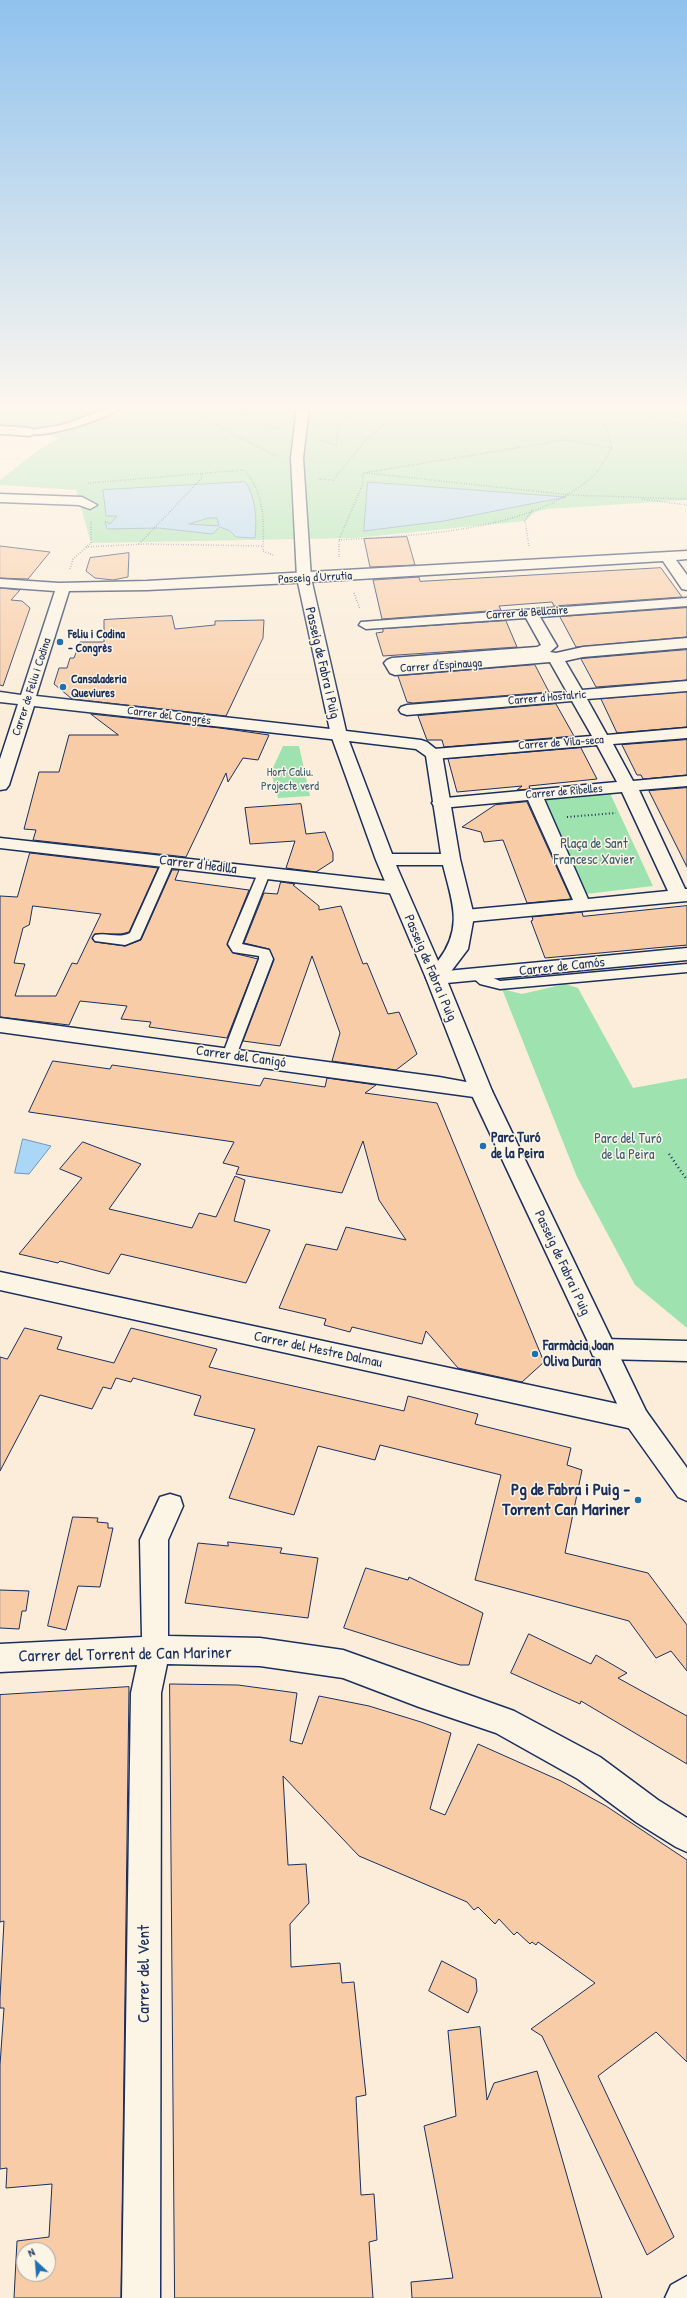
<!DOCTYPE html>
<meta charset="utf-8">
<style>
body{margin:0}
#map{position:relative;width:687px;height:2298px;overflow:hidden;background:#fbedd9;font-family:"Patrick Hand",sans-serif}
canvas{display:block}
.north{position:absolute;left:16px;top:2242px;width:40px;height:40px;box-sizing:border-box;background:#fcf5e5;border:1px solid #a2a6af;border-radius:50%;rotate:334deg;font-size:11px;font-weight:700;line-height:16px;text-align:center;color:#1b2f5e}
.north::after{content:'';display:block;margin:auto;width:14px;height:18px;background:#1f6fb2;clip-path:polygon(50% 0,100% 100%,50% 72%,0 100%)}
</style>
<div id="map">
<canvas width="687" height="2298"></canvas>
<div class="north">N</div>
</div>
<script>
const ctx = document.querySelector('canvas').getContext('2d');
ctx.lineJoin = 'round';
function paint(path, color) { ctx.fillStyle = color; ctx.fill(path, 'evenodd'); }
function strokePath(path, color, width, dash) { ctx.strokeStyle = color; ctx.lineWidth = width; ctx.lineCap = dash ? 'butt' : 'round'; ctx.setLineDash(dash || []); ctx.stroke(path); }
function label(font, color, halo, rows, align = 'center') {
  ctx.font = font + ' "Patrick Hand",sans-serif'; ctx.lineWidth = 3; ctx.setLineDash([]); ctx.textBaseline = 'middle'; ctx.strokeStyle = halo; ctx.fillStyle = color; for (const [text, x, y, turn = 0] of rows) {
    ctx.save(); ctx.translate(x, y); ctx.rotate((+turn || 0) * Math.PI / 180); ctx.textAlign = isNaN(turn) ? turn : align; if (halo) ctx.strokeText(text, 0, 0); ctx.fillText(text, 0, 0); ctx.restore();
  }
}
const green = new Path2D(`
 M 0,407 L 687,407 L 687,500 L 547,509 L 535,512 L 525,521 L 355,538 L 91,543 L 76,490 L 0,485 L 0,480 L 37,451 L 57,439 L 42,429 L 0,425 Z
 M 283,746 L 299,746 L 310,796 L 278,798 L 271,772 Z
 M 609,791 L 653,886 L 569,896 L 532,798 Z
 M 565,984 L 578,988 L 633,1088 L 687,1078 L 687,1328 L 635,1285 L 577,1177 L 502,989 L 522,994 Z`);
const water = new Path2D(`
 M 246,482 C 256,501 257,517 255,538 L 236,537 L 230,531 L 220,527 L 212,534 L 159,528 L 107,529 L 105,521 L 110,524 L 117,516 L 106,516 L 103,490 ZM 209,518 L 217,518 L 219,526 L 189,524 Z
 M 368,482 L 566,497 L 444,521 L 364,531 Z
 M 23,1139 L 51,1146 L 29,1174 L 15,1173 Z`);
const building = new Path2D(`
 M 407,537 L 415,565 L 370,567 L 364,539 Z
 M 0,546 L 50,552 L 28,579 L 0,578 Z
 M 129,553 L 128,577 L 113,580 L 95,578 L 86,571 L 90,558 Z
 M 661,568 L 682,597 L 554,606 L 552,602 L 499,606 L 501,610 L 382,619 L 373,580 L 419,577 L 420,581 Z
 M 0,588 L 20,590 L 11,600 L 22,601 L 30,608 L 3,686 L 0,685 Z
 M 687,608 L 687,637 L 576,647 L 560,617 Z
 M 172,616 L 175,629 L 215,625 L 215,621 L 264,620 L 263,638 L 226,716 L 72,699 L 54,684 L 59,668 L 67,668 L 70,658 L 74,658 L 80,642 L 104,642 L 104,620 Z
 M 506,621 L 517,647 L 383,656 L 376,633 L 383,632 L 383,629 Z
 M 687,650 L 687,680 L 596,687 L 581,659 Z
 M 535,665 L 549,692 L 413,703 L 407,702 L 398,676 Z
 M 687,692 L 687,727 L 617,733 L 601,699 Z
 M 556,704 L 574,736 L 444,747 L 442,740 L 427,740 L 418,716 Z
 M 91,714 L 220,728 L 269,735 L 258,760 L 243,758 L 228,782 L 226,773 L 186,857 L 33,840 L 36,830 L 24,829 L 39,772 L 59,772 L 69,735 L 118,735 Z
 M 687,740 L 687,775 L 643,779 L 641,775 L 637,775 L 622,745 Z
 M 581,748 L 597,779 L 529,786 L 530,789 L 517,790 L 522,786 L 457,792 L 448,759 Z
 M 687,788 L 687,867 L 649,791 Z
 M 527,802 L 571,899 L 527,903 L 503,840 L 484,842 L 481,832 L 462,827 L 495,805 Z
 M 301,804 L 306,834 L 325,832 L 333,853 L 333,861 L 316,872 L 286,868 L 295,841 L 250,844 L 245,808 Z
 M 30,853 L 158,868 L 129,932 L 121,934 L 95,934 L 92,939 L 95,942 L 125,946 L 141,940 L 172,870 L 179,870 L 175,880 L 249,890 L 227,945 L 233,953 L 258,959 L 227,1038 L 149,1027 L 151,1022 L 121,1019 L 127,1006 L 80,1001 L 69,1025 L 0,1017 L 0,896 L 17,897 ZM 33,906 L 101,914 L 77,964 L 72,963 L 56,996 L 15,996 L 25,964 L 14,963 L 23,928 L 29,925 Z
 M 281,882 L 295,884 L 293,885 L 319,906 L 319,910 L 341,906 L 363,964 L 367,963 L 388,1014 L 399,1012 L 417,1054 L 396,1070 L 332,1061 L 340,1033 L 312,956 L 280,1046 L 243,1041 L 274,960 L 269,949 L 244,943 L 264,893 L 277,894 Z
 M 687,906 L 687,945 L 545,958 L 531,921 L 533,920 L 532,917 L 582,912 L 583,916 Z
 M 53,1061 L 110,1069 L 112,1065 L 260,1086 L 264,1078 L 325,1087 L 327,1078 L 376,1085 L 365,1093 L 437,1103 L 544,1362 L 522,1382 L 458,1368 L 426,1331 L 422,1344 L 352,1327 L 350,1332 L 324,1325 L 326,1319 L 279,1308 L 306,1244 L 337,1250 L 346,1227 L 406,1240 L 379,1200 L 363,1141 L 342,1193 L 236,1174 L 239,1167 L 223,1163 L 234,1142 L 29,1112 Z
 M 83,1142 L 141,1164 L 109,1209 L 192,1228 L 199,1213 L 216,1217 L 235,1176 L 245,1180 L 234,1221 L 270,1230 L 246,1283 L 121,1254 L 109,1274 L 60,1261 L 58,1263 L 19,1254 L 82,1178 L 60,1169 Z
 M 25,1328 L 62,1337 L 57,1349 L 114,1363 L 131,1328 L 217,1349 L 209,1367 L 404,1411 L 408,1396 L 478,1414 L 475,1424 L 571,1448 L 567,1465 L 582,1470 L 565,1553 L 648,1573 L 687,1625 L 687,1671 L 671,1651 L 656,1658 L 629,1621 L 475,1580 L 501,1475 L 380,1445 L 375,1460 L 318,1446 L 294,1515 L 229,1498 L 255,1429 L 194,1415 L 201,1396 L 133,1378 L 131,1382 L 116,1378 L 111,1389 L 103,1387 L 92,1409 L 40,1395 L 0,1471 L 0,1357 L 7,1359 Z
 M 73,1517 L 98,1518 L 97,1522 L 108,1523 L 108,1528 L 113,1528 L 100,1587 L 78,1586 L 66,1630 L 48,1626 Z
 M 228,1542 L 282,1548 L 280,1553 L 318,1558 L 308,1618 L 185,1603 L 198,1543 L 228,1546 Z
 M 366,1568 L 408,1580 L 409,1577 L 483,1613 L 469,1665 L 460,1665 L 344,1628 Z
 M 0,1590 L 29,1591 L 26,1611 L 22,1611 L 19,1629 L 0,1628 Z
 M 529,1634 L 591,1664 L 596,1655 L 627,1673 L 618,1678 L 687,1716 L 687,1764 L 581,1701 L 580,1704 L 511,1673 Z
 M 170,1684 L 238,1685 L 297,1693 L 290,1741 L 302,1744 L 319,1696 L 369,1706 L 421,1722 L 451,1733 L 430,1809 L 445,1815 L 478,1744 L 561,1781 L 606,1806 L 687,1860 L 687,2062 L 656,2032 L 598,2076 L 674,2237 L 647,2255 L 542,2036 L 531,2029 L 595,1983 L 538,1942 L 536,1945 L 532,1942 L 530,1944 L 517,1932 L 514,1935 L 499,1919 L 495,1924 L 478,1907 L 474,1910 L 467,1902 L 359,1856 L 283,1776 L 288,1865 L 306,1864 L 309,1903 L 290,1924 L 291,1967 L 340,1963 L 342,1983 L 354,1982 L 366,2095 L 356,2097 L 361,2195 L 374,2194 L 377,2240 L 369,2242 L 373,2298 L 175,2298 Z
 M 129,1687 L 121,2298 L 14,2298 L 17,2241 L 49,2237 L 52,2184 L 6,2188 L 7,2168 L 0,2169 L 0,2065 L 4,2008 L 0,2008 L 0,1998 L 4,1921 L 0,1922 L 0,1695 ZM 24,2250 L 48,2250 L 48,2274 L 24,2274 Z
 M 442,1961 L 476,1979 L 477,1991 L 468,2013 L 429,1991 Z
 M 480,2027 L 487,2100 L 494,2083 L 537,2071 L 602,2298 L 412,2298 L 411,2282 L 453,2278 L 424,2126 L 456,2116 L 448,2031 Z`);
const pathFar2 = new Path2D(`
 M 186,407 L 201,417 L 278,457
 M 229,407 L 262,424 L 281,429
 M 609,407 L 687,426
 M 319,440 L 336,445 L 339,421 L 356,413 L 354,407
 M 367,473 L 570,495 L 687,499
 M 318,479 L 333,480 L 366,440 L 404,407
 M 88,483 L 244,470 C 265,493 264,522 263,551 L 275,556
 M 642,499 L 687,505
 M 339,540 C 419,535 531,532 593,476 C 601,469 606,457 612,448 L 609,435 L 597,407
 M 139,544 L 202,478 L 202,474
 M 529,546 L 525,521 L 533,509
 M 86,547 L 144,544 L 263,546
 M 339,557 L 339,540 L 363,483 L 363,473 L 565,440 L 612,448
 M 70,569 L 73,559 L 91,543 L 91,521
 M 354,593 L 360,609`);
const pathFar1 = new Path2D(`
 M 567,817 L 616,813`);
const path = new Path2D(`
 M 669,1154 L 687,1180`);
const lane = new Path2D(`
 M 112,407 L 123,407 C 113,417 37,442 26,432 L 30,430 L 62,425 Z
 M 168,858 L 174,862 L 140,939 L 125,945 L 95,941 L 93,938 L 95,935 C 107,932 118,939 130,933 L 162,862 Z
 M 264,869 L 270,873 L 242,944 L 269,950 L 273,959 L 236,1056 L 234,1059 L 224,1059 L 222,1056 L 259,959 L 259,956 L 233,952 L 228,944 L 258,873 Z
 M 687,964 L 687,972 L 500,989 L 480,984 L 470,975 L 477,971 L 500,981 Z`);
const street = new Path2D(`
 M 0,426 L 30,428 L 36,432 L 30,436 L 0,434 Z
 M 0,494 L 82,497 L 97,505 L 90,509 L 79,505 L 0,502 Z
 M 687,551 L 687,559 L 676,560 L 687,575 L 687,590 L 682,589 L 663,561 L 292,583 L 147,590 L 69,591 L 36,696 L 339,730 L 345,732 L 347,735 L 345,738 L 339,740 L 34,706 L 9,785 L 6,789 L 0,790 L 0,759 L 18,704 L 0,702 L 0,692 L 21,695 L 55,591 L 0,587 L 0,579 L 59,583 L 147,581 Z
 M 687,598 L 687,606 L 540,617 L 557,646 L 550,652 L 556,653 L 583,647 L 687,638 L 687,648 L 583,657 L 565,661 L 582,690 L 687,681 L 687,691 L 587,699 L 607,735 L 687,728 L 687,738 L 613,744 L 633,781 L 687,776 L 687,786 L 639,790 L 685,889 L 687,889 L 687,901 L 465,922 L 458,920 L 456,916 L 458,912 L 465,910 L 573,900 L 528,800 L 441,808 L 435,807 L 432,803 L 435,799 L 617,782 L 597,745 L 434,759 L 428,758 L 426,754 L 428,750 L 434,749 L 592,736 L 572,701 L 407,715 L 401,713 L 399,710 L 401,707 L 407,705 L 567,692 L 550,662 L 395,675 L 390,673 L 384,663 L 387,660 L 392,658 L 537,647 L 541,645 L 526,618 L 366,629 L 359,625 L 361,622 ZM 622,792 L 668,891 L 588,899 L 544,799 Z
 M 0,838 L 396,882 L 403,884 L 405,888 L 403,892 L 396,894 L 0,848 Z
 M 687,948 L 687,960 L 436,984 L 429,983 L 426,978 L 429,973 L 436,972 Z
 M 0,1018 L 439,1077 L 488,1086 L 492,1091 L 488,1096 L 481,1098 L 0,1032 Z
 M 0,1272 L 637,1408 L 646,1411 L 650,1419 L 646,1427 L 637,1430 L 0,1290 Z
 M 602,1339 L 687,1341 L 687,1361 L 602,1359 L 593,1356 L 590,1349 L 593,1342 Z
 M 170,1494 L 180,1497 L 183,1506 L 168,1540 L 168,1636 L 260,1638 L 343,1650 L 514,1711 L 600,1757 L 658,1800 L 687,1818 L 687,1852 L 676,1847 L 636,1822 L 578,1779 L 496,1733 L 419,1707 L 343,1678 L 260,1666 L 167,1664 L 161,1693 L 160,2298 L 122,2298 L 131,1693 L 137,1665 L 0,1672 L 0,1644 L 142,1637 L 140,1540 L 160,1497 Z
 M 687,2276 L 687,2298 L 665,2298 L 671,2285 Z`);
const secondary = new Path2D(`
 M 297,407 L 309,407 L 303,458 L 311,578 L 346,731 L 421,740 L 427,742 L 442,754 L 460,859 L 474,916 L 468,949 L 446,978 L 492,1091 L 646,1411 L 687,1468 L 687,1501 L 678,1497 L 628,1427 L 470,1091 L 426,978 L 376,860 L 331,735 L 297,578 L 291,458 ZM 349,741 L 416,749 L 426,756 L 441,854 L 392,854 ZM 396,865 L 443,865 C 452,902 464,927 438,961 Z`);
const markers = [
 [60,642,4,"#1f6fb2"],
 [63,687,4,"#1f6fb2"],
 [483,1146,4,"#1f6fb2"],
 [535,1354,4,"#1f6fb2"],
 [638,1500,4,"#1f6fb2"]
];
const farStreetnames = [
 ["Passeig d'Urrutia",315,578,-3],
 ["Carrer de Bellcaire",527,613,-4],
 ["Carrer d'Espinauga",441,666,-4],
 ["Carrer de Feliu i Codina",32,687,-72],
 ["Carrer d'Hostalric",547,698,-5],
 ["Carrer del Congrés",169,716,7],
 ["Carrer de Vila-seca",561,743,-4],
 ["Carrer de Ribelles",564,792,-5]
];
const farPoinames = [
 ["Feliu i Codina",68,635],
 ["- Congrès",68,649],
 ["Cansaladeria",71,680],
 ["Queviures",71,694]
];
const farParknames = [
 ["Hort Caliu.",290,773],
 ["Projecte verd",290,787]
];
const streetNames = [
 ["Passeig de Fabra i Puig",322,663,77],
 ["Carrer d'Hedilla",198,865,7],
 ["Carrer de Camós",562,967,-6],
 ["Passeig de Fabra i Puig",430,968,67],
 ["Carrer del Canigó",241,1057,8],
 ["Passeig de Fabra i Puig",562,1263,65],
 ["Carrer del Mestre Dalmau",318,1350,12]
];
const parkNames = [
 ["Plaça de Sant",594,844],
 ["Francesc Xavier",594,860],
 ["Parc del Turó",628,1139],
 ["de la Peira",628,1155]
];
const poiNames = [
 ["Parc Turó",491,1138],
 ["de la Peira",491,1154],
 ["Farmàcia Joan",543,1346],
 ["Oliva Duran",543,1362]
];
const nearPoinames = [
 ["Pg de Fabra i Puig -",630,1490],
 ["Torrent Can Mariner",630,1510]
];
const nearStreetnames = [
 ["Carrer del Torrent de Can Mariner",125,1655,-1],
 ["Carrer del Vent",144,1974,-90]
];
paint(green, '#9ee3af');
paint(water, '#abd7f7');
strokePath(water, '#7194ba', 1);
paint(building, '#f8cca7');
strokePath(building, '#1b2f5e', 1);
strokePath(lane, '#1b2f5e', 3);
strokePath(street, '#1b2f5e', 3);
strokePath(secondary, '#1b2f5e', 3);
strokePath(pathFar2, '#1b2f5e', 1.5, [0.5, 2]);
strokePath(pathFar1, '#1b2f5e', 2, [1, 2.5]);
strokePath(path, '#1b2f5e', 2.5, [1, 3]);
paint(lane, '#fcf5e5');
paint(street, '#fcf5e5');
paint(secondary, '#fcf5e5');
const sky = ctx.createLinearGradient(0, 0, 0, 728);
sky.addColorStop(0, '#8fc2ee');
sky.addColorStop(0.56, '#fdf7ee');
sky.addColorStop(1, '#fdf7ee00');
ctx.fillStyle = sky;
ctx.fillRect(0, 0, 687, 728);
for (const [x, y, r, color] of markers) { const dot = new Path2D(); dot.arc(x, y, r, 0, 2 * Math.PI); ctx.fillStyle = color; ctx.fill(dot); strokePath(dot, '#fcf5e5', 1.5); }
label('12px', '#1b2f5e', '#fcf5e5', farStreetnames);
label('bold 12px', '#1b2f5e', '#fcf5e5', farPoinames, 'left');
label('12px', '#3c5c72', '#fcf5e5', farParknames);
label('14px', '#1b2f5e', '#fcf5e5', streetNames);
label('14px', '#3c5c72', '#fcf5e5', parkNames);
label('bold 14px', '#1b2f5e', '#fcf5e5', poiNames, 'left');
label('bold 17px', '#1b2f5e', '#fcf5e5', nearPoinames, 'right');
label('17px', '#1b2f5e', '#fcf5e5', nearStreetnames);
</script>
